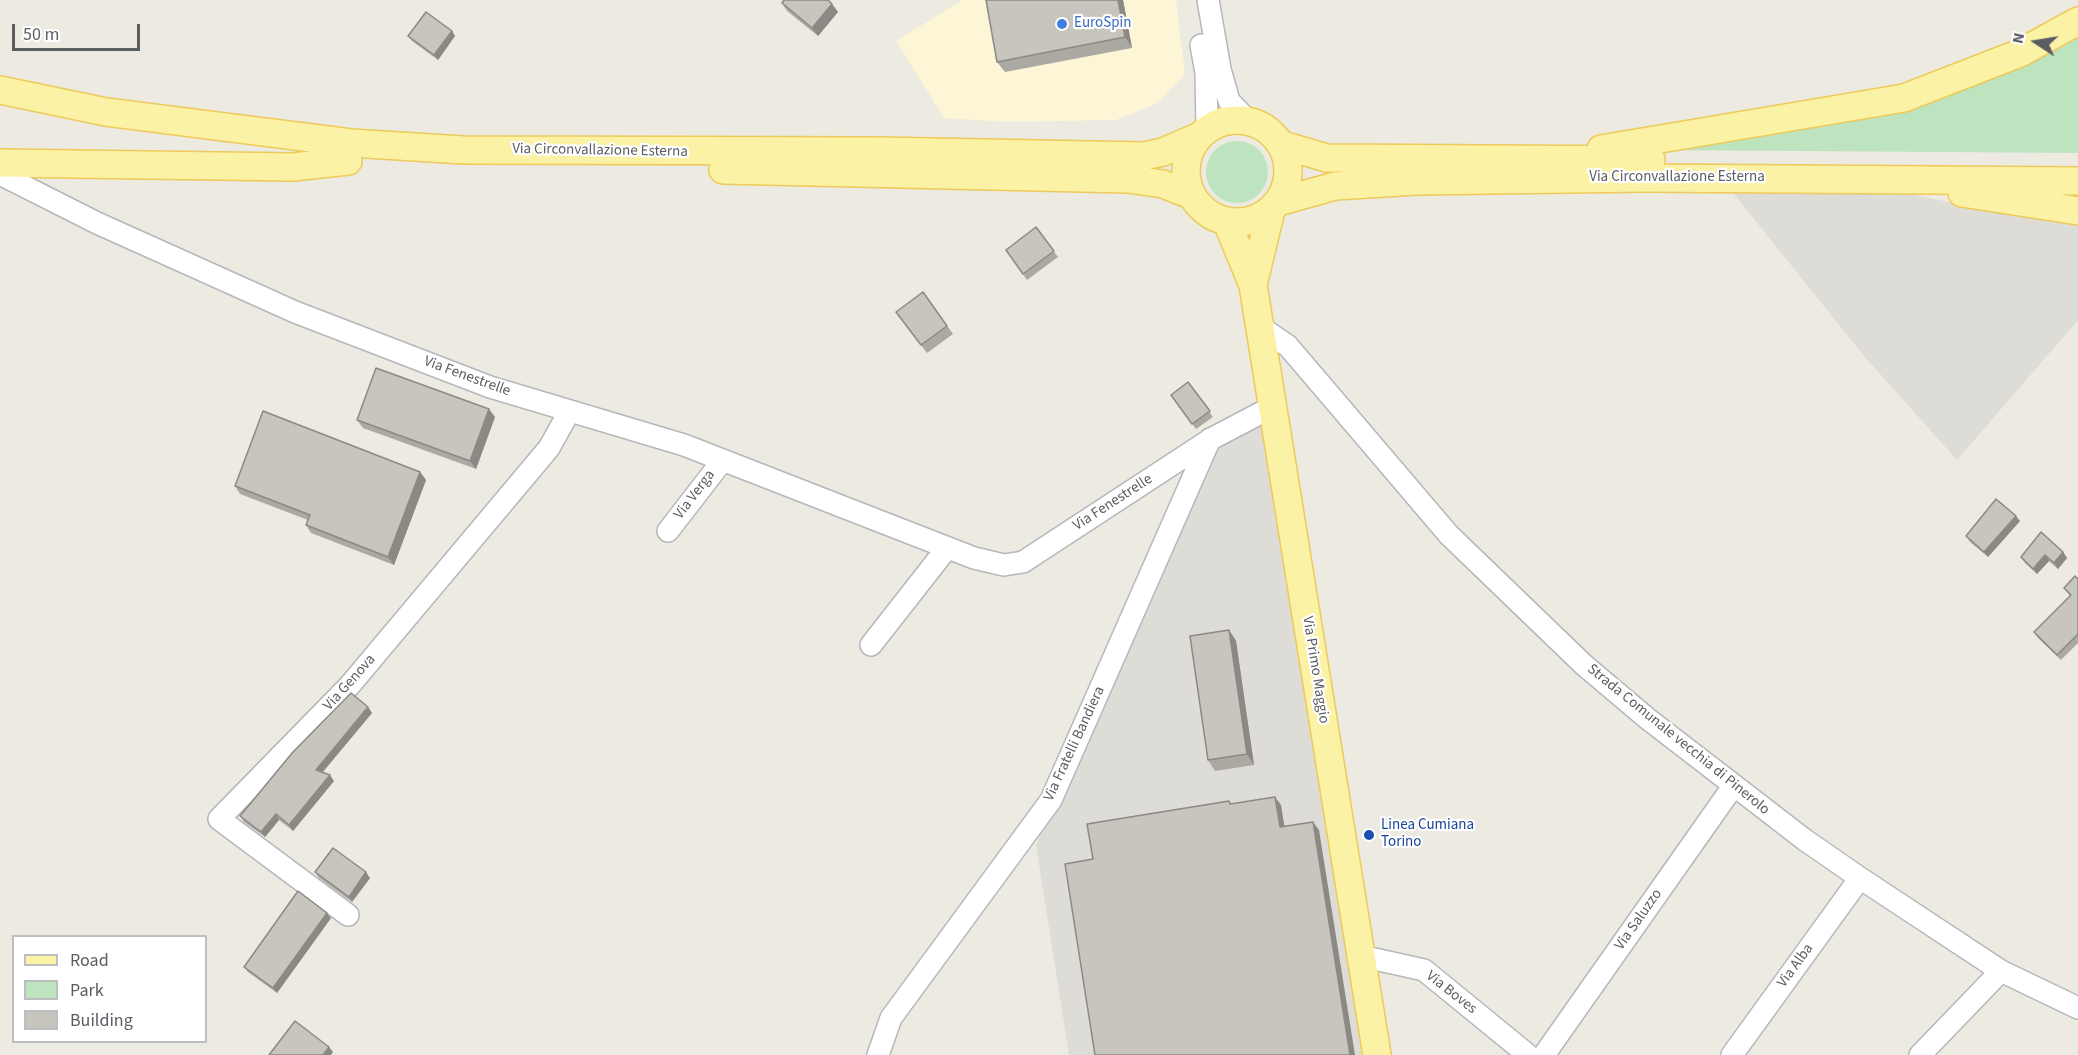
<!DOCTYPE html>
<style>
body{margin:0}
#map{position:relative;width:2078px;height:1055px;overflow:hidden;background:#eceae1;font-family:"Source Sans 3",sans-serif}
canvas{display:block}
.legend{position:absolute;left:12px;top:935px;width:195px;height:108px;box-sizing:border-box;background:#fff;border:2px solid #bdbec0;margin:0;padding:8px 10px;list-style:none;font-size:18px;color:#5a5d62}
.legend li{display:flex;align-items:center;gap:12px;height:30px}
.legend b{width:30px;border:2px solid #bdbec0}
.north{position:absolute;left:2006px;top:12px;width:60px;height:60px;-webkit-text-stroke:4px #fff;paint-order:stroke;rotate:282deg;font-size:16px;font-weight:700;line-height:24px;text-align:center;color:#5a5d62}
.north::after{content:'';display:block;margin:auto;width:21px;height:27px;background:#5a5d62;clip-path:polygon(50% 0,100% 100%,50% 72%,0 100%)}
.scale{position:absolute;left:12px;top:24px;width:128px;height:27px;box-sizing:border-box;border:3px solid #5a5d62;border-top:0;padding-left:8px;font-size:18px;line-height:21px;white-space:nowrap;color:#5a5d62;-webkit-text-stroke:4px #fff;paint-order:stroke}
</style>
<div id="map">
<canvas width="2078" height="1055"></canvas>
<ul class="legend">
<li><b style="height:8px;background:#fcf2a6"></b>Road</li>
<li><b style="height:16px;background:#bee4bf"></b>Park</li>
<li><b style="height:16px;background:#c8c4be"></b>Building</li>
</ul>
<div class="north">N</div>
<div class="scale">50 m</div>
</div>
<script>
const ctx = document.querySelector('canvas').getContext('2d');
ctx.lineJoin = 'round';
function paint(path, color) { ctx.fillStyle = color; ctx.fill(path, 'evenodd'); }
function strokePath(path, color, width, dash) { ctx.strokeStyle = color; ctx.lineWidth = width; ctx.lineCap = dash ? 'butt' : 'round'; ctx.setLineDash(dash || []); ctx.stroke(path); }
function label(font, color, halo, rows, align = 'center') {
  ctx.font = font + ' "Source Sans 3",sans-serif'; ctx.lineWidth = 4.5; ctx.setLineDash([]); ctx.textBaseline = 'middle'; ctx.strokeStyle = halo; ctx.fillStyle = color; for (const [text, x, y, turn = 0] of rows) {
    ctx.save(); ctx.translate(x, y); ctx.rotate((+turn || 0) * Math.PI / 180); ctx.textAlign = isNaN(turn) ? turn : align; if (halo) ctx.strokeText(text, 0, 0); ctx.fillText(text, 0, 0); ctx.restore();
  }
}
const commercial = new Path2D(`
 M 962,0 L 1176,0 L 1185,74 L 1158,103 L 1116,120 L 1006,122 L 944,118 L 896,41 Z`);
const industrial = new Path2D(`
 M 1729,188 L 1890,190 L 2021,217 L 2078,221 L 2078,320 L 1957,460 L 1864,356 Z
 M 1272,407 L 1377,1055 L 1069,1055 L 1036,845 L 1211,439 Z`);
const green = new Path2D(`
 M 2078,36 L 2078,153 L 1662,150 L 1907,110 Z
 M1206 172a31 31 0 1 1 62 0a31 31 0 1 1-62 0Z`);
const minor = new Path2D(`
 M 1208,0 L 1220,69 L 1229,101 L 1247,120
 M 1201,45 L 1206,73 L 1207,129
 M 0,174 L 97,223 L 295,312 L 490,387 L 684,445 L 974,558 L 1004,565 L 1023,562 L 1211,439 L 1272,407
 M 1259,326 L 1288,346 L 1449,535 L 1584,665 L 1648,719 L 1805,840 L 1860,878 L 2001,971 L 2078,1008
 M 668,531 L 723,460
 M 871,645 L 947,548
 M 348,915 L 219,819 L 350,685 L 549,448 L 569,412
 M 1361,956 L 1424,970 L 1528,1055
 M 878,1055 L 891,1018 L 1051,800 L 1210,439
 M 1544,1055 L 1734,785
 M 1732,1055 L 1860,878
 M 1920,1055 L 2001,971`);
const major = new Path2D(`
 M 0,90 L 106,112 L 351,143 L 463,150 L 878,151 L 1144,156 L 1163,152 L 1200,136
 M1186 171a51 51 0 1 1 102 0a51 51 0 1 1-102 0Z
 M 1282,145 L 1327,158 L 1651,160
 M 1601,149 L 1904,98 L 2020,53 L 2078,21
 M 0,163 L 293,167 L 348,161
 M 723,170 L 1128,179 L 1163,184 L 1191,195
 M 1962,193 L 2078,211
 M 1278,202 L 1335,186 L 1417,181 L 1644,178 L 2078,181
 M 1227,222 L 1253,285 L 1377,1055
 M 1253,285 L 1271,210`);
const wall = new Path2D(`
 M 986,0 L 1123,0 L 1132,48 L 1005,72 L 997,62 Z
 M 830,2 L 838,12 L 818,36 L 787,11 L 782,3 Z
 M 452,31 L 455,36 L 438,60 L 412,41 L 408,36 Z
 M 1036,227 L 1058,257 L 1027,280 L 1006,250 Z
 M 923,292 L 953,334 L 927,353 L 896,312 Z
 M 1188,382 L 1213,417 L 1196,429 L 1171,395 Z
 M 495,417 L 476,469 L 363,428 L 357,420 Z
 M 420,472 L 426,480 L 394,565 L 311,533 L 306,525 L 308,520 L 240,494 L 235,486 Z
 M 2020,521 L 1988,557 L 1970,542 L 1966,536 Z
 M 2063,552 L 2067,558 L 2058,569 L 2049,561 L 2037,574 L 2025,563 L 2021,557 Z
 M 2078,579 L 2078,643 L 2061,660 L 2038,638 L 2034,632 L 2070,596 L 2064,588 Z
 M 1229,630 L 1236,641 L 1254,765 L 1215,771 L 1208,760 Z
 M 368,707 L 372,713 L 323,772 L 334,781 L 293,831 L 279,820 L 265,837 L 244,822 L 240,816 Z
 M 315,872 L 370,878 L 352,902 L 319,878 Z
 M 331,918 L 277,993 L 248,972 L 244,967 Z`);
const shadedWall = new Path2D(`
 M 1118,0 L 1123,0 L 1132,48 L 1125,37 Z
 M 832,4 L 838,12 L 818,36 L 812,28 Z
 M 452,31 L 455,36 L 438,60 L 434,55 Z
 M 489,409 L 495,417 L 476,469 L 470,461 Z
 M 420,472 L 426,480 L 394,565 L 388,557 Z
 M 2016,516 L 2020,521 L 1988,557 L 1984,552 Z
 M 2063,552 L 2067,558 L 2058,569 L 2054,563 Z
 M 2045,555 L 2049,561 L 2037,574 L 2033,569 Z
 M 1229,630 L 1236,641 L 1254,765 L 1247,754 Z
 M 368,707 L 372,713 L 320,775 L 316,770 Z
 M 330,775 L 334,781 L 293,831 L 289,825 Z
 M 1275,797 L 1281,805 L 1286,836 L 1280,827 Z
 M 276,814 L 279,820 L 265,837 L 261,832 Z
 M 1313,822 L 1319,830 L 1355,1055 L 1350,1055 Z
 M 366,872 L 370,878 L 352,902 L 349,897 Z
 M 327,913 L 331,918 L 277,993 L 273,988 Z
 M 329,1047 L 333,1052 L 331,1055 L 323,1055 Z`);
const building = new Path2D(`
 M 784,0 L 828,0 L 832,4 L 812,28 L 782,3 Z
 M 986,0 L 1118,0 L 1125,37 L 997,62 Z
 M 426,12 L 452,31 L 434,55 L 408,36 Z
 M 1036,227 L 1054,251 L 1023,274 L 1006,250 Z
 M 923,292 L 947,326 L 921,345 L 896,312 Z
 M 376,368 L 489,409 L 470,461 L 357,420 Z
 M 1188,382 L 1210,411 L 1192,424 L 1171,395 Z
 M 263,411 L 420,472 L 388,557 L 306,525 L 310,515 L 235,486 Z
 M 1996,499 L 2016,516 L 1984,552 L 1966,536 Z
 M 2041,532 L 2063,552 L 2054,563 L 2045,555 L 2033,569 L 2021,557 Z
 M 2075,576 L 2078,579 L 2078,634 L 2057,655 L 2034,632 L 2071,595 L 2064,588 Z
 M 1229,630 L 1247,754 L 1208,760 L 1190,636 Z
 M 351,693 L 368,707 L 316,770 L 330,775 L 289,825 L 276,814 L 261,832 L 240,816 L 293,752 Z
 M 1275,797 L 1280,827 L 1313,822 L 1350,1055 L 1095,1055 L 1065,864 L 1093,859 L 1087,824 L 1229,801 L 1230,804 Z
 M 333,848 L 366,872 L 349,897 L 315,872 Z
 M 298,891 L 327,913 L 273,988 L 244,967 Z
 M 295,1021 L 329,1047 L 323,1055 L 269,1055 Z`);
const markers = [
 [1062,24,6,"#3f7fe0"],
 [1369,835,6,"#1a4fb4"]
];
const shopNames = [
 ["EuroSpin",1074,24]
];
const streetNames = [
 ["Via Circonvallazione Esterna",600,151,1],
 ["Via Circonvallazione Esterna",1677,178],
 ["Via Fenestrelle",467,377,20],
 ["Via Verga",695,495,-53],
 ["Via Fenestrelle",1113,503,-33],
 ["Via Primo Maggio",1315,670,81],
 ["Via Genova",350,683,-48],
 ["Strada Comunale vecchia di Pinerolo",1678,740,39],
 ["Via Fratelli Bandiera",1075,744,-65],
 ["Via Saluzzo",1639,920,-55],
 ["Via Alba",1796,966,-54],
 ["Via Boves",1451,993,38]
];
const transitNames = [
 ["Linea Cumiana",1381,826],
 ["Torino",1381,843]
];
paint(commercial, '#fcf5d6');
paint(industrial, '#dedcd6');
paint(green, '#bee4bf');
strokePath(minor, '#b4b7bb', 24);
strokePath(major, '#edca5a', 30);
strokePath(minor, '#fff', 21);
strokePath(major, '#fcf2a6', 27);
paint(wall, '#aca9a3');
paint(shadedWall, '#8c8985');
paint(building, '#c8c4be');
strokePath(building, '#8c8985', 1.5);
for (const [x, y, r, color] of markers) { const dot = new Path2D(); dot.arc(x, y, r, 0, 2 * Math.PI); ctx.fillStyle = color; ctx.fill(dot); strokePath(dot, '#fff', 2); }
label('15px', '#366cbe', '#fff', shopNames, 'left');
label('15px', '#5a5d62', '#fff', streetNames);
label('15px', '#164399', '#fff', transitNames, 'left');
</script>
